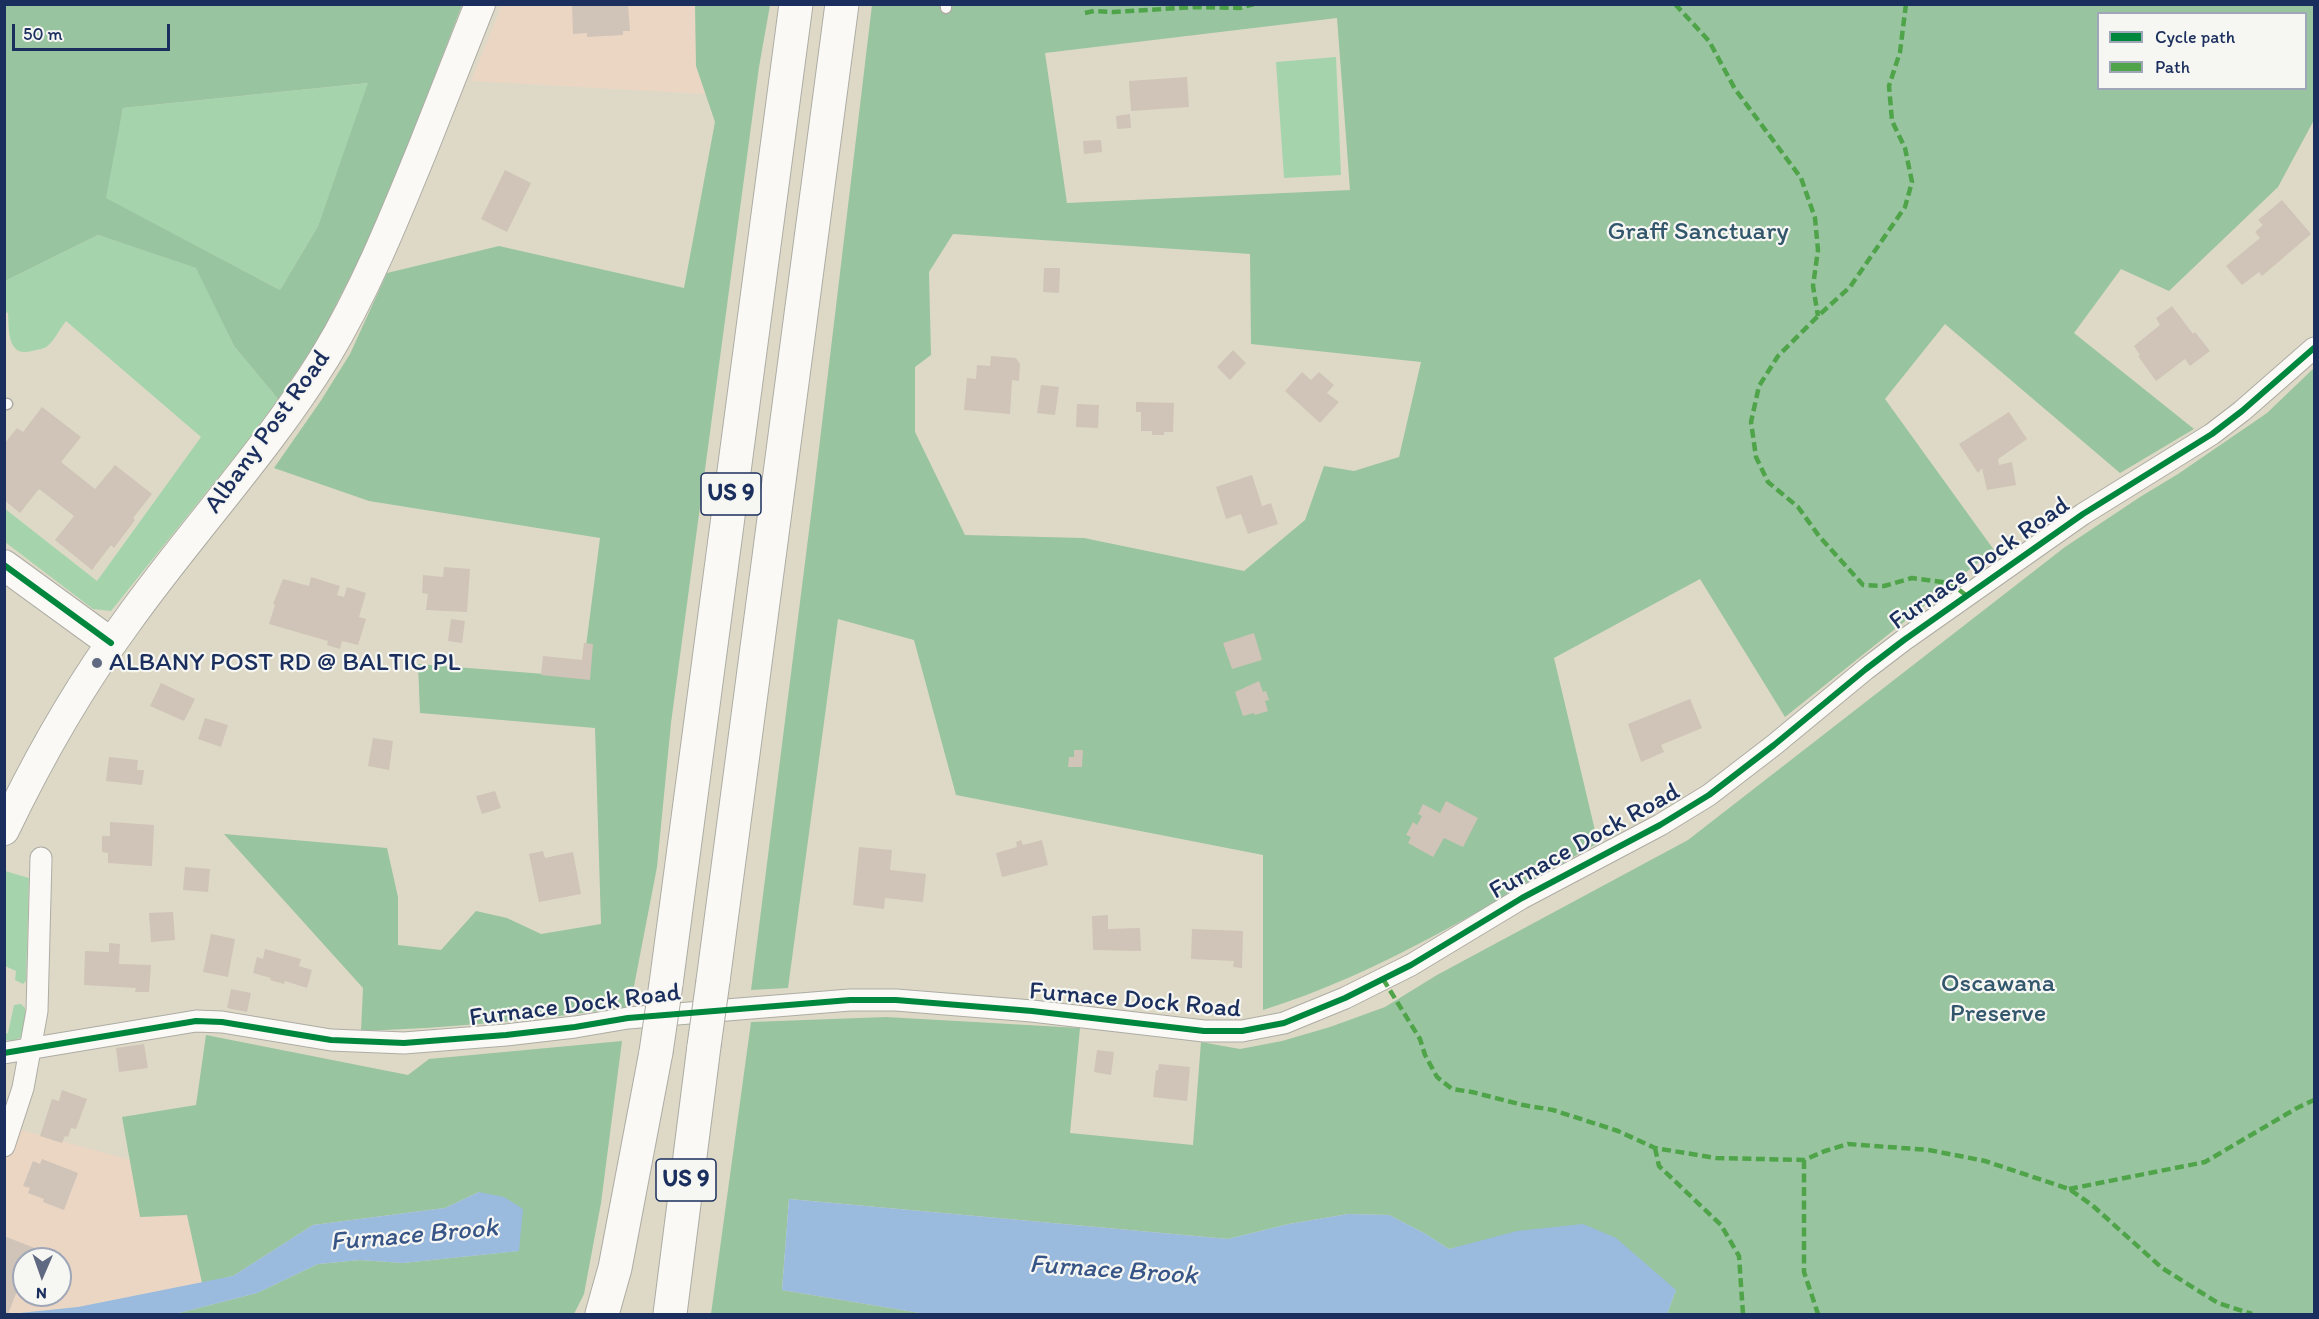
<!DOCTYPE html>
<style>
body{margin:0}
#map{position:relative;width:2319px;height:1319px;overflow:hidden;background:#ded9c6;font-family:Itim,sans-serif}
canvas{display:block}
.frame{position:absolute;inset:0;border:6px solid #1b2f5e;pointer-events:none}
.legend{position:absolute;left:2097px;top:12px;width:210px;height:78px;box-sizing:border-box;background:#f6f6f2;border:2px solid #9ea6b7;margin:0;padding:8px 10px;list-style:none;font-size:18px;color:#1b2f5e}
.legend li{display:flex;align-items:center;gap:12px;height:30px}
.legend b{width:30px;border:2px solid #9ea6b7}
.north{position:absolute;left:12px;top:1247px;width:60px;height:60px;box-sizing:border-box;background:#f6f6f2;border:2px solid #9ea6b7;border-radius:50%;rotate:182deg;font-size:16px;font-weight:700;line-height:24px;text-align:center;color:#1b2f5e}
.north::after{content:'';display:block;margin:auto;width:21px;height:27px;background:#5f6a82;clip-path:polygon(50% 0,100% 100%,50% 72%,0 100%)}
.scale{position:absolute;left:12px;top:24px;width:158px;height:27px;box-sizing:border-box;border:3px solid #1b2f5e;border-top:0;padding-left:8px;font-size:18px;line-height:21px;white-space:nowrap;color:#1b2f5e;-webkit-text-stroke:4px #f6f6f2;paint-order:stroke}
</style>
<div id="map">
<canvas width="2319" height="1319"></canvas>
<div class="frame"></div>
<ul class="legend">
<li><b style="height:8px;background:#00873e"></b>Cycle path</li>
<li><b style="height:8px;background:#4fa44a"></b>Path</li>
</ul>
<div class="north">N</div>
<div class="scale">50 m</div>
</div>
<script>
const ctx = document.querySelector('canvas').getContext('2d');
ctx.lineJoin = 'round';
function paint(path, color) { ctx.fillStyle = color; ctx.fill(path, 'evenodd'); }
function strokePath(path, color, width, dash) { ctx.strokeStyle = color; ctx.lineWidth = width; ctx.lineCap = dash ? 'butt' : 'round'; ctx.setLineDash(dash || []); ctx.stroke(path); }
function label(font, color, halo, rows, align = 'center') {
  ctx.font = font + ' Itim,sans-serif'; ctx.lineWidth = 4.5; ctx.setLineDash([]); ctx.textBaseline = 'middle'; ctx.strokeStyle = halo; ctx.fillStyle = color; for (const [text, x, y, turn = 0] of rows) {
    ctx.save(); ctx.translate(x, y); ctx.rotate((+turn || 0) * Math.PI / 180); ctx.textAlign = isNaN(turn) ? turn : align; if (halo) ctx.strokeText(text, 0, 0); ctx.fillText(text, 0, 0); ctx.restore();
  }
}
const built = new Path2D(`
 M 502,5 L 695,5 L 696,66 L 705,94 L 471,81 Z
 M 4,1125 L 130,1160 L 140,1217 L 187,1215 L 202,1283 L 78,1307 L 5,1314 ZM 24,1259 L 60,1259 L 60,1295 L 24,1295 Z`);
const green = new Path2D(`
 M 1336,57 L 1341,175 L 1284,178 L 1276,62 Z
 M 369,83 L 318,226 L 280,290 L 105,198 L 123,108 Z
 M 98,235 L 197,268 L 234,346 L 278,399 L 245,444 L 111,611 L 93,609 L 5,542 L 4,508 L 97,581 L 201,437 L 66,321 C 60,328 54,342 46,347 C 43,349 36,350 32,351 C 7,358 9,330 8,313 L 5,312 L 5,281 Z
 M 5,871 L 29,878 L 26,981 L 23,984 L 15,980 L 16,971 L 5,966 Z
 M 21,1004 L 25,1008 L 25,1030 L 22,1037 L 13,1041 L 5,1040 L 5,1034 L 8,1033 L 14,1005 Z`);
const forest = new Path2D(`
 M 5,5 L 462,5 L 380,218 L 318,340 L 278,399 L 234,346 L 196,268 L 98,235 L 5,281 ZM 368,83 L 318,226 L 280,290 L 106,198 L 123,108 Z
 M 695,5 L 770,5 L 759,67 L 671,723 L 657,867 L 630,1007 C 539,1019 453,1028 361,1031 L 363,988 L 224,834 L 387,848 L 398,897 L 398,945 L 441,950 L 476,911 L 507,918 L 541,934 L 601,924 L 595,728 L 420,713 L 418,664 L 582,677 L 600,538 L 369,501 L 274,468 L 320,402 L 350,354 L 387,273 L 499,246 L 684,288 L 715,122 L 696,66 Z
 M 872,5 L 2314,5 L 2314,120 L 2278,187 L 2169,291 L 2121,269 L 2074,333 L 2194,429 L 2120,473 L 1945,324 L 1885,399 L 1994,550 L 1785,717 L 1700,579 L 1554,658 L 1598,843 C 1492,903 1380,974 1263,1010 L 1263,855 L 956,795 L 914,640 L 838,619 L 788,988 L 751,990 L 812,507 ZM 2098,14 L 2306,14 L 2306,88 L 2098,88 ZM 1337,18 L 1350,190 L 1067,203 L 1045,53 ZM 953,234 L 1250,254 L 1251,344 L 1421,362 L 1399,457 L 1354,471 L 1324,466 L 1305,520 L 1244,571 L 1084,538 L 965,535 L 915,432 L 915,367 L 931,355 L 929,272 Z
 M 2314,368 L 2314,1314 L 1667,1314 L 1676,1290 L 1467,1245 L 1449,1249 L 1424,1233 L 1389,1215 L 1348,1214 L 1289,1224 L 1228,1239 L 789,1199 L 782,1290 L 926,1314 L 711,1314 L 751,1022 L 886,1017 L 1080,1028 L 1070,1133 L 1193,1145 L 1201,1042 L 1240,1049 L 1282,1041 L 1330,1027 L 1385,1007 L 1437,975 L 1688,840 L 2065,547 L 2140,497 L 2178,474 L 2267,413 Z
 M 206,1035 L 408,1075 L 429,1059 L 622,1041 L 601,1203 L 584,1294 L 574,1314 L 175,1314 L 257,1293 L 318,1264 L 360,1260 L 403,1263 L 518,1251 L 479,1192 L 445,1208 L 313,1225 L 233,1276 L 202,1283 L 187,1215 L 140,1217 L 122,1117 L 196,1105 Z`);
const water = new Path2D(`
 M 479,1192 L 504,1197 L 523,1209 L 519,1251 L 403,1263 L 360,1260 L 318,1264 L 257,1293 L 175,1314 L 10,1314 L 78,1307 L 233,1276 L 313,1225 L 445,1208 Z
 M 789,1199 L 1228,1239 L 1289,1224 L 1348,1214 L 1389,1215 L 1424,1233 L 1449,1249 L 1517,1231 L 1583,1224 L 1616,1238 L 1676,1290 L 1667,1314 L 926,1314 L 782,1290 Z`);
const building = new Path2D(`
 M 572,4 L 628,4 L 630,31 L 623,31 L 623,35 L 587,37 L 587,33 L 573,34 Z
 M 1187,77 L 1189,107 L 1131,111 L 1129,81 Z
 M 1130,114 L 1131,128 L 1117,129 L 1116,116 Z
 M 1101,140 L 1102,152 L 1084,154 L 1083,141 Z
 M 505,170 L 531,183 L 507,232 L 481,219 Z
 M 2282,200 L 2311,234 L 2262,276 L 2259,272 L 2242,285 L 2226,266 L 2260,238 L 2255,232 L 2263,225 L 2258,220 Z
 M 1044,268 L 1060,268 L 1059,293 L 1043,292 Z
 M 2172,306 L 2193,334 L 2195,332 L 2210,351 L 2190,366 L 2185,359 L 2156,381 L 2138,356 L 2140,355 L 2134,346 L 2160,325 L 2156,318 Z
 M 1233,350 L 1246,363 L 1230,380 L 1217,367 Z
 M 991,356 L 1016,358 L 1020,364 L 1019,381 L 1012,380 L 1010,414 L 964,410 L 967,378 L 976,379 L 977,365 L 990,366 Z
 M 1302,372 L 1311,380 L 1319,372 L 1334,385 L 1327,393 L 1339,402 L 1320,423 L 1285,391 Z
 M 1041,385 L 1059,387 L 1055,415 L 1037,413 Z
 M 1136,402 L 1174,403 L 1173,432 L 1164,432 L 1164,435 L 1152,435 L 1152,431 L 1141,431 L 1141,412 L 1136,412 Z
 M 1077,404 L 1099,405 L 1098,428 L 1076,427 Z
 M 42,407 L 81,437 L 61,462 L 95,489 L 115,465 L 152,494 L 133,518 L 135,520 L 114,548 L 111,545 L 92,570 L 55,540 L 74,516 L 39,489 L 20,513 L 4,500 L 4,444 L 17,428 L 23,432 Z
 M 2009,412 L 2027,439 L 1998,459 L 1999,465 L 2012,462 L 2016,485 L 1987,490 L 1982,468 L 1978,473 L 1959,444 Z
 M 1252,475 L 1262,506 L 1271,503 L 1278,524 L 1248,534 L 1241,514 L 1226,519 L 1216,487 Z
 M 444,567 L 470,569 L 467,612 L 426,610 L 428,594 L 422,593 L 423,575 L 443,577 Z
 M 311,577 L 340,586 L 337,595 L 344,597 L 347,587 L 366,593 L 359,617 L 366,619 L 358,645 L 342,641 L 340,649 L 327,645 L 328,641 L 269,624 L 275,605 L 273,604 L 283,579 L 309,586 Z
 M 451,619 L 465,621 L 462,643 L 448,641 Z
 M 1254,633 L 1262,660 L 1232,669 L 1223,643 Z
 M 584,643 L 593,644 L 590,680 L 541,675 L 543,656 L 582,660 Z
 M 1259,681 L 1263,692 L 1266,691 L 1269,700 L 1265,701 L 1268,711 L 1255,715 L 1254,713 L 1243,716 L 1235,692 Z
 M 161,683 L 195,699 L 184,721 L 150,706 Z
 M 1690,699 L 1702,728 L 1661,745 L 1664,752 L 1641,762 L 1628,724 Z
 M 205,718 L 228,725 L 221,747 L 198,739 Z
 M 373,738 L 393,741 L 389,770 L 368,766 Z
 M 1074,750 L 1083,750 L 1082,767 L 1068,767 L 1069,757 L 1074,757 Z
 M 109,757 L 138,760 L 137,770 L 144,770 L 142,785 L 106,781 Z
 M 495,791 L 501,808 L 482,814 L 476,796 Z
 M 1446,801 L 1478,818 L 1463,847 L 1444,838 L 1433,857 L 1408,843 L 1411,837 L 1406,835 L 1413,822 L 1417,825 L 1422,816 L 1418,814 L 1423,804 L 1440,813 Z
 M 110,822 L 154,825 L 152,866 L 108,863 L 108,853 L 102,852 L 102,836 L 110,836 Z
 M 1021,840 L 1023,845 L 1042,840 L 1048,865 L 1002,877 L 996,853 L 1017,847 L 1016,842 Z
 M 859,847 L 892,850 L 890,870 L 926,874 L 923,902 L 885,898 L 884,909 L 853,905 Z
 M 543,851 L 545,858 L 573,852 L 581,894 L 539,902 L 529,854 Z
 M 185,867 L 210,869 L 208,892 L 183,890 Z
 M 173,912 L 175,940 L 151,942 L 149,913 Z
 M 1108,915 L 1108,929 L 1140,928 L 1141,951 L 1093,950 L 1092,916 Z
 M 1192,929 L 1243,931 L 1242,968 L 1233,967 L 1234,961 L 1191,959 Z
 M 211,934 L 235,939 L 228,977 L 203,972 Z
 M 109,943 L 120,944 L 119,964 L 151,965 L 149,992 L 135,992 L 136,988 L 84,985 L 85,951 L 109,952 Z
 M 265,949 L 301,959 L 299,966 L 312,970 L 307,988 L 285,981 L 284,984 L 270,980 L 271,978 L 253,973 L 257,957 L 263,959 Z
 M 231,989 L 251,993 L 247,1012 L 227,1008 Z
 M 144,1044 L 148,1068 L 119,1072 L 116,1048 Z
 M 1097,1050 L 1114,1052 L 1111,1075 L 1094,1072 Z
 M 1159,1064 L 1190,1067 L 1187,1101 L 1153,1097 L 1156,1070 L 1158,1071 Z
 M 62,1090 L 87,1099 L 76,1129 L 71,1128 L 68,1137 L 65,1136 L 62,1143 L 40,1136 L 52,1099 L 59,1101 Z
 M 42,1159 L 78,1173 L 64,1210 L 43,1202 L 44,1199 L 28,1193 L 30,1188 L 23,1186 L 33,1161 L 40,1164 Z
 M 4,1236 L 37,1249 L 34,1259 L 24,1259 L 24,1294 L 17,1291 L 8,1314 L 4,1314 Z`);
const lane = new Path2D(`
 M 946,4 L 946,8
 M 4,404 L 7,404`);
const street = new Path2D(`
 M 4,1053 L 196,1021 L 222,1022 L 331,1040 L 404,1043 L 506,1035 L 575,1027 L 628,1018 L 850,1000 L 896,1000 L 1032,1011 L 1204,1031 L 1242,1031 L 1284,1023 L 1345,998 L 1411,965 L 1522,898 L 1660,825 L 1709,795 L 1774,745 L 1866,669 L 1904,640 L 2083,514 L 2212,434 L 2242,411 L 2314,348
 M 4,1146 L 23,1088 L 37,1011 L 41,858`);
const secondary = new Path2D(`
 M 4,565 L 111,643
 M 4,830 C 39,757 78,688 126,623 C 190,533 267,451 325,357 C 365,291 394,219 423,148 C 442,100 461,52 480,4`);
const highway = new Path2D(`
 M 713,981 L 842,4
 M 666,984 L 796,4
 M 602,1314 L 615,1268 L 656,1052
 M 670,1314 L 704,1046`);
const highwayBridge = new Path2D(`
 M 704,1046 L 713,981
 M 656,1052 L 666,984`);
const quiet = new Path2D(`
 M 1675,4 L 1709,41 L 1735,89 L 1801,178 L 1815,218 L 1818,250 L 1813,286 L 1818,316
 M 1906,4 L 1900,52 L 1889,86 L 1892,121 L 1905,148 L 1912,182 L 1905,207 L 1850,287 L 1818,316 L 1778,356 L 1759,386 L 1751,422 L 1756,457 L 1768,482 L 1798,507 L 1819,536 L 1863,585 L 1884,586 L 1912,578 L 1950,583 L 1967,596
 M 1085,13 L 1094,11 L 1114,12 L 1196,7 L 1240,8 L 1254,4
 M 1383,979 L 1420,1039 L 1425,1055 L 1437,1077 L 1452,1089 L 1472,1092 L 1523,1105 L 1553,1110 L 1618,1131 L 1655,1148 L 1716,1158 L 1804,1160 L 1825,1151 L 1848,1144 L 1929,1150 L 1985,1161 L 2069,1189 L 2092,1205 L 2162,1268 L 2218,1303 L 2252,1314
 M 1655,1148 L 1659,1166 L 1721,1225 L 1739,1256 L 1743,1314
 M 1804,1160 L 1804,1272 L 1818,1314
 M 2069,1189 L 2205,1162 L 2297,1108 L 2314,1100`);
const cycleway = new Path2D(`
 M 4,565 L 111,643
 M 4,1053 L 196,1021 L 222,1022 L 331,1040 L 404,1043 L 506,1035 L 575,1027 L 628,1018 L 850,1000 L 896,1000 L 1032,1011 L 1204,1031 L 1242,1031 L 1284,1023 L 1345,998 L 1411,965 L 1522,898 L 1660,825 L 1709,795 L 1774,745 L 1866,669 L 1904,640 L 2083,514 L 2212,434 L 2242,411 L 2314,348`);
const markers = [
 [97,663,6,"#5f6a82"]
];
const shields = [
 [731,494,60],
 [686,1180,60]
];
const shieldNames = [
 ["US 9",731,494],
 ["US 9",686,1180]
];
const parkNames = [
 ["Graff Sanctuary",1698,232],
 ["Oscawana",1998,984],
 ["Preserve",1998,1014]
];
const streetNames = [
 ["Albany Post Road",268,432,-54],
 ["Furnace Dock Road",1980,564,-35],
 ["Furnace Dock Road",1585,842,-29],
 ["Furnace Dock Road",1135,1001,5],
 ["Furnace Dock Road",575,1006,-7]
];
const poiNames = [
 ["ALBANY POST RD @ BALTIC PL",109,663]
];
const waterNames = [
 ["Furnace Brook",414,1236,-5],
 ["Furnace Brook",1113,1271,4]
];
paint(built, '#ebd6c4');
paint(green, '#a5d4ac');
paint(forest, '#99c4a0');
paint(water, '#9abade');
paint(building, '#d0c3b7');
strokePath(lane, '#adaca4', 13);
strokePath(street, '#adaca4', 23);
strokePath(secondary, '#adaca4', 32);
strokePath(highway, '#adaca4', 35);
strokePath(lane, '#faf9f6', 10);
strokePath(street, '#faf9f6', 21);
strokePath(secondary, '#faf9f6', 30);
strokePath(highway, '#faf9f6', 33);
strokePath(highwayBridge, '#adaca4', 35, []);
strokePath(highwayBridge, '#faf9f6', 33);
strokePath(quiet, '#4fa44a', 4.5, [9, 4.5]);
strokePath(cycleway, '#00873e', 6);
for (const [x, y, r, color] of markers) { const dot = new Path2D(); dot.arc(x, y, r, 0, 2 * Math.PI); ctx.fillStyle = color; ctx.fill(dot); strokePath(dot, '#f6f6f2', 2); }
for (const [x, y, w] of shields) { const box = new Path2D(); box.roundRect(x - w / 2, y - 21, w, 42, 4.5); ctx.fillStyle = '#f6f6f2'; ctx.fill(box); strokePath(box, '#1b2f5e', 1.5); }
label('bold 24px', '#1b2f5e', null, shieldNames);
label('26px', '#32576c', '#f6f6f2', parkNames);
label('26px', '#1b2f5e', '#f6f6f2', streetNames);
label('26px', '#1b2f5e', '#f6f6f2', poiNames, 'left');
label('italic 27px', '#385587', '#f6f6f2', waterNames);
</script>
